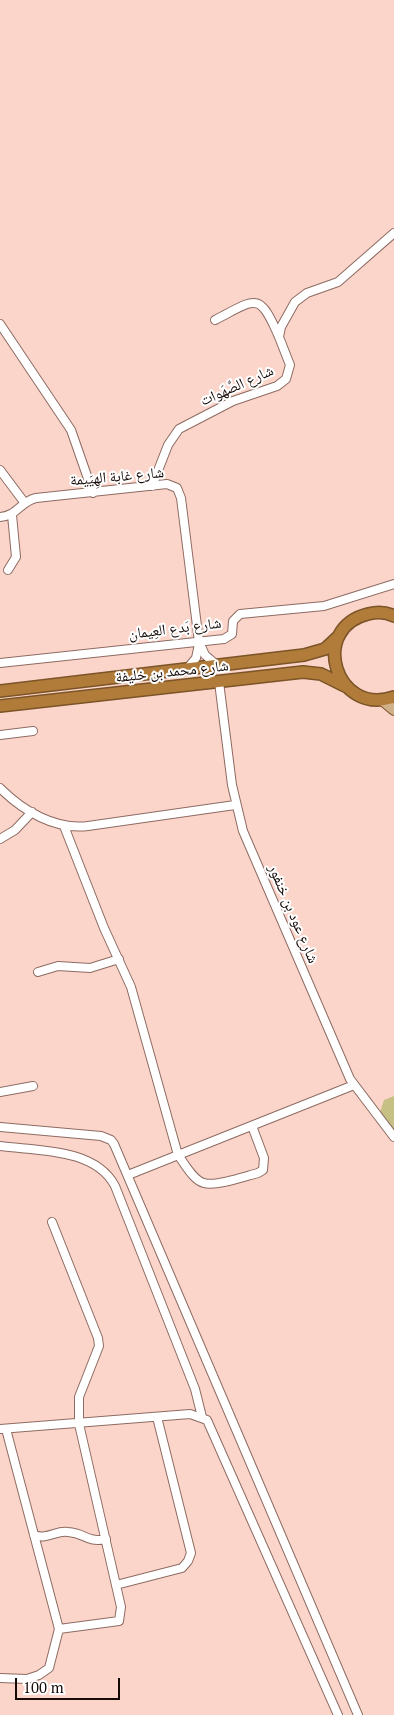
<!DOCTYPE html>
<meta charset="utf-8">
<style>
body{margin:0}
#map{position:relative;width:394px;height:1715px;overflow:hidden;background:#fcd5ca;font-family:"PT Serif",serif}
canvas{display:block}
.scale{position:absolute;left:15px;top:1678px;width:105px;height:22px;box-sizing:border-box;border:2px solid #160a07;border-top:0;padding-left:6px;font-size:15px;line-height:18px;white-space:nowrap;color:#160a07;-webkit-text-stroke:4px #fff;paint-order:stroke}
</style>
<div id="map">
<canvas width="394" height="1715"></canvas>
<div class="scale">100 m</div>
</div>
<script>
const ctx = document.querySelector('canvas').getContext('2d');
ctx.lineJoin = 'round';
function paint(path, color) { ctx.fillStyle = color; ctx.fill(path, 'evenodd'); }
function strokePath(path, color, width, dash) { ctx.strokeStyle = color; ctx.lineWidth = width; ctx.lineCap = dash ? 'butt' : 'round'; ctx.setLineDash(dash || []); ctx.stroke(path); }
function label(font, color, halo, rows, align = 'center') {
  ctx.font = font + ' "PT Serif","Noto Naskh Arabic",serif'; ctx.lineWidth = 4; ctx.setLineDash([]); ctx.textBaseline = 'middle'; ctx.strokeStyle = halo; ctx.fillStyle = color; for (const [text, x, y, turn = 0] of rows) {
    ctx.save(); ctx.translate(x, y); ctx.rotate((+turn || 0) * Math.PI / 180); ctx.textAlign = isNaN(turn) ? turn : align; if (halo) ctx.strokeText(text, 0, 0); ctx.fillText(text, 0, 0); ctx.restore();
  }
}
const green = new Path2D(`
 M 394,1096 L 394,1134 L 380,1112 L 384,1100 Z`);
const minor = new Path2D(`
 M 215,320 C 256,299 259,290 279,337
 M 0,324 L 71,430 L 93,493
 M 0,470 L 24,502
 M 152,486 L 168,445 L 179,429 L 233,401 L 277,386 L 286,379 L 290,365 L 279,337 L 281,327 L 295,302 L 307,293 L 338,282 L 394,233
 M 0,517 C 17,516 21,501 36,498 L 167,484 L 177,488 L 181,498 L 199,642 L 205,655 L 218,666
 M 8,570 L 16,557 L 12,515
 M 0,663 L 224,639 L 232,634 L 233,621 L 240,614 L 324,606 L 394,584
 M 187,669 L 196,658 L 199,644
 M 219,682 L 232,785 L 243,831 L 350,1079 L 394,1137
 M 0,735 L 33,731
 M 0,788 C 23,811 55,830 88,826 L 235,805
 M 64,826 L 104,928 L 131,987 L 178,1155 C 185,1164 193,1180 204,1183 C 215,1187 246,1176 258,1173 L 263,1170 L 264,1158 L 252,1126
 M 0,839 L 15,830 L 32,812
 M 38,972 L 58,966 L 90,968 L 119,959
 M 0,1092 L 33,1086
 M 0,1127 L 101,1136 L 111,1140 L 114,1144 L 358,1715
 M 0,1146 C 38,1151 95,1148 115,1186 L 195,1389 L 202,1417
 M 128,1175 L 354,1085
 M 52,1222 L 98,1338 L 99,1346 L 79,1397 L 79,1424 L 121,1607 L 119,1621 L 59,1629
 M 0,1429 L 190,1414 L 207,1420 L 338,1715
 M 34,1535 C 48,1540 56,1530 68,1532 C 86,1533 86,1543 106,1539
 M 116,1585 L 182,1568 L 188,1561 L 191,1553 L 157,1417
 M 0,1678 L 27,1679 L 39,1675 L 49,1668 L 59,1629 L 6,1429`);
const major = new Path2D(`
 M 382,700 L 394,710`);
const highway = new Path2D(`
 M 394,616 C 386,612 376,612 368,614 C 309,628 335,717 394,697
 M 0,691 L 304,655 L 325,649 L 339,636
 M 0,706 L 303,672 L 321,674 L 345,686`);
const streetNames = [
 ["شارع الصَّهَوات",237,386,-24],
 ["شارع غابة الهِيَيمة",117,477,-5],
 ["شارع بَدع العِيمان",175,629,-7],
 ["شارع محمد بن خليفة",172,672,-6],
 ["شارع عود بن خنفور",293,914,67]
];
paint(green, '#c6c085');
strokePath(minor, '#8d6b62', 10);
strokePath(major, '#7b5428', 12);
strokePath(highway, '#7b5428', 14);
strokePath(minor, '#fff', 8);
strokePath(major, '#d0b089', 10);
strokePath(highway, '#b17c3a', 11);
label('15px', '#160a07', '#fff', streetNames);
</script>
